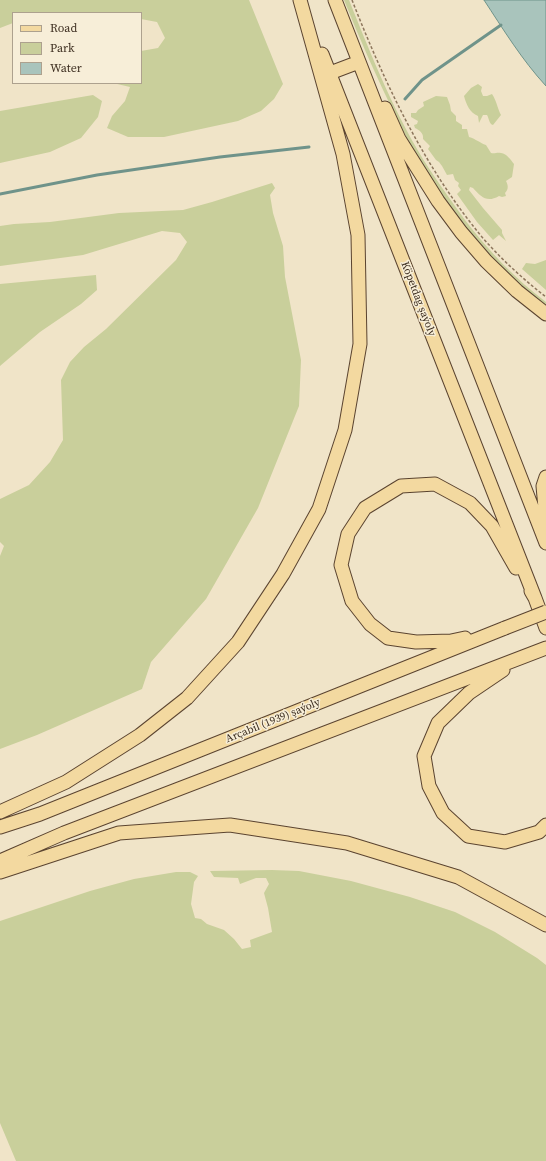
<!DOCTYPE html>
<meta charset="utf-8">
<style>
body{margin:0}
#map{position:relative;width:546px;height:1161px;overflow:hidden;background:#f0e4c8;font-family:"Source Serif 4",serif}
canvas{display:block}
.legend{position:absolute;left:12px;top:12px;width:130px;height:72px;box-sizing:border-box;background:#f7eed8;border:1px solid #ada18e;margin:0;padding:5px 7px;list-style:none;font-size:12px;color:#3d2e20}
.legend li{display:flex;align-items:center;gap:8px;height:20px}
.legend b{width:20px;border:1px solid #ada18e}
</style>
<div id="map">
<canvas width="546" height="1161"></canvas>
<ul class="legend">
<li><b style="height:5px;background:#f3d9a0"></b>Road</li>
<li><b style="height:11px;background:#c9cf9b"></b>Park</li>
<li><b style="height:11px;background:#a9c4bc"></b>Water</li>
</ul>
</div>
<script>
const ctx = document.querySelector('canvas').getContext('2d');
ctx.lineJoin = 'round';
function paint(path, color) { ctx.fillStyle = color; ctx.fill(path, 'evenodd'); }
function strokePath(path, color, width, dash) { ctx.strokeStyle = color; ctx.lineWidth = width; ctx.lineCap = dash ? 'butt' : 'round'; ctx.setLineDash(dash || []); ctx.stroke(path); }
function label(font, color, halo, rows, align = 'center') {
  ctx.font = font + ' "Source Serif 4",serif'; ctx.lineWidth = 3; ctx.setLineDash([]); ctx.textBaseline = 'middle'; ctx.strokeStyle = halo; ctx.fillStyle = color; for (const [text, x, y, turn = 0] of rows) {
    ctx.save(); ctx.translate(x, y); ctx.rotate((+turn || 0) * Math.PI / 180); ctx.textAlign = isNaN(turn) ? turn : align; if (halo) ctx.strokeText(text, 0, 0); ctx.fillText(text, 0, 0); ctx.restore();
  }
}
const green = new Path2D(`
 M 0,0 L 249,0 L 283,84 L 274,99 L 261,111 L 238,121 L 164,137 L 128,137 L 107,128 L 112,116 L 125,101 L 130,87 L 113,83 L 141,83 L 141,51 L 158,48 L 165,38 L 157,22 L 141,19 L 141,13 L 13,13 L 13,23 L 0,28 Z
 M 344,0 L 349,0 C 372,57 396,118 430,170 C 441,187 453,203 465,220 C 488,250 515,279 546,302 L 546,306 C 527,292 510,276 494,259 C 472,236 453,212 435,186 C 420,164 408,140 396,117 C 377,78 360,40 344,0 Z
 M 478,84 L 482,87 L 481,91 L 483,96 L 487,96 L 492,94 C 497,102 497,107 501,115 L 493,125 C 489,124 489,118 487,115 L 483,115 L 479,123 L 478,116 C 470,113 466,104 464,96 L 471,88 Z
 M 93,95 L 102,101 L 98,117 L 81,138 L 50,152 L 0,163 L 0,111 Z
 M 436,96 L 447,97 L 450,105 L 451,111 L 456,116 L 456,121 L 462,125 L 462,129 L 467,129 L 469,137 C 476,139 480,143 486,145 L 491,153 C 495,154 497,152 501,153 C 507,154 511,160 514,164 L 512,177 L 506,181 C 508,185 509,189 505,193 L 506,196 L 502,197 L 499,196 C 487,203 481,197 473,188 L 470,187 L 469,190 L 483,208 L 502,230 L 502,233 L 506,241 L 499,235 L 493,240 L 477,222 L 457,194 L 461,190 L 458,186 L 459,183 L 455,180 L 453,174 L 447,175 L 442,166 L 439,162 L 436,160 L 428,149 L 430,146 L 423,139 C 424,133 419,130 415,128 L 414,125 L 417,124 L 418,121 L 411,117 L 411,113 L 416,113 L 418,110 L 424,106 L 423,102 Z
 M 272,183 L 275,188 L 270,195 L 273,213 L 283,246 L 285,277 L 301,360 L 299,406 L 258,508 L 206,599 L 151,662 L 142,689 L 37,735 L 0,749 L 0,556 L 4,546 L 0,542 L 0,499 L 29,485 L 50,462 L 63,440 L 61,380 L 70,362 L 84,347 L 106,329 L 176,260 L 187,242 L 180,233 L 162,231 L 83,255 L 0,266 L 0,226 L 14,224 L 50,222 L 119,213 L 183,210 L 212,202 Z
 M 546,260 L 546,290 L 522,269 L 526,263 L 535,264 Z
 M 96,275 L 97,290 L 81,304 L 40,332 L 0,366 L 0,284 Z
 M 272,870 L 299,871 L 351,881 L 410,897 L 455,912 L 495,932 L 537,958 L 546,965 L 546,1161 L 16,1161 L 0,1123 L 0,921 L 90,891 L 134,879 L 176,872 L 190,872 L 198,876 L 194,882 L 191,904 L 195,918 L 201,919 L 207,924 L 224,930 L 234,939 L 242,949 L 251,947 L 250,940 L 272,932 L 268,908 L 264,893 L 269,884 L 266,878 L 256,878 L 240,884 L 238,878 L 214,877 L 210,871 Z`);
const water = new Path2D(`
 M 484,0 L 546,0 L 546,86 C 522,60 503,29 484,0 Z`);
const stream = new Path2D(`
 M 405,99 L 422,80 L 501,25
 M 0,194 L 97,175 L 220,157 L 309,147`);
const path = new Path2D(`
 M 352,0 C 385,84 424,167 482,237 C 501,259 523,279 546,297`);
const primary = new Path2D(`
 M 335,0 L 546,543
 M 322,54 L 535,598
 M 330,73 L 359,62
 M 385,108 L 399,139 L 438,201 L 461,232 L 486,261 L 517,291 L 546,314
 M 546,477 L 543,486 L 546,519
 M 531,591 L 535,598 L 546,628
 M 465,638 L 451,641 L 416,642 L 388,638 L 370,624 L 352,601 L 341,565 L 348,534 L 365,508 L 401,486 L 435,484 L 470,503 L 492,526 L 516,568
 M 503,670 L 469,693 L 438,723 L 424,756 L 429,786 L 443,813 L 468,836 L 505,842 L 539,832 L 546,825
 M 0,812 L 66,782 L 140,735 L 187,698 L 238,642 L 283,574 L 319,509 L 345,430 L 360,344 L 358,235 L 343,154 L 300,0
 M 0,827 L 40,814 L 505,628
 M 0,861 L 64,833 L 546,648
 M 0,872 L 119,833 L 230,825 L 347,843 L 458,877 L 546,925`);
const primaryBridge = new Path2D(`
 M 505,628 L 546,612`);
const streetNames = [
 ["Köpetdag şaýoly",418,299,69],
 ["Arçabil (1939) şaýoly",273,721,-22]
];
paint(green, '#c9cf9b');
paint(water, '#a9c4bc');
strokePath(water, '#6f938a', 1);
strokePath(stream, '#6f938a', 3);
strokePath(primary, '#5b4430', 15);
strokePath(path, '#8d765c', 1.5, [3, 2]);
strokePath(primary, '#f3d9a0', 13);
strokePath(primaryBridge, '#5b4430', 15, []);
strokePath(primaryBridge, '#f3d9a0', 13);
label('11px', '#3d2e20', '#f7eed8', streetNames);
</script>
